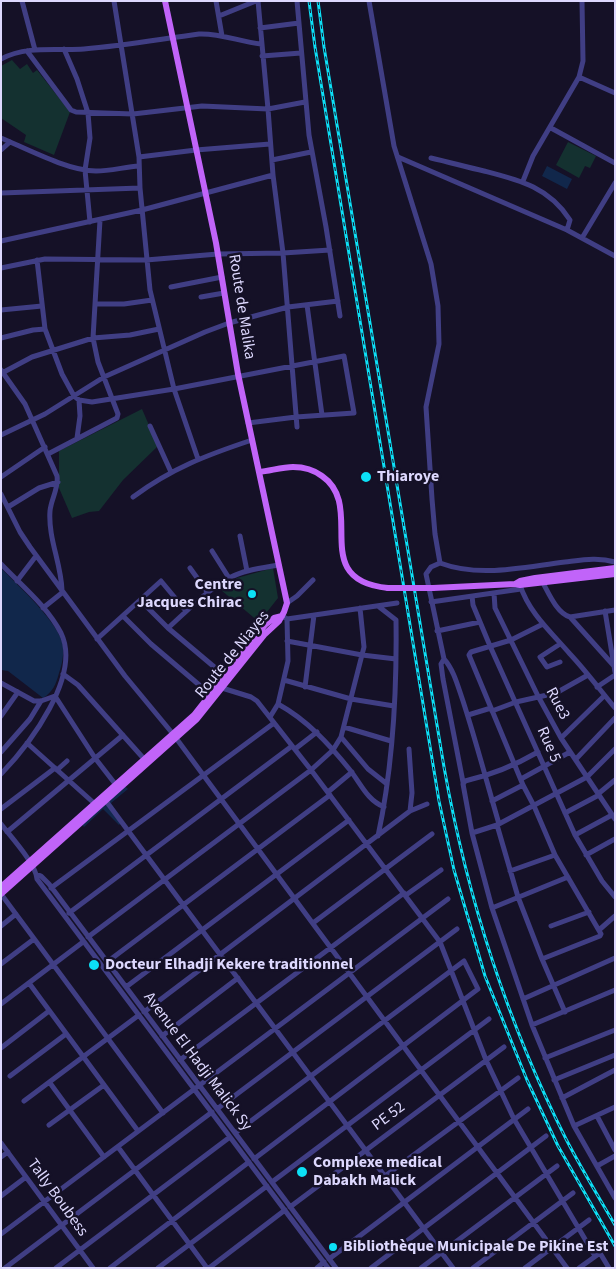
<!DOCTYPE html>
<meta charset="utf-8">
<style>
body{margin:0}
#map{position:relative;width:616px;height:1269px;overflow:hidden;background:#151127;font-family:"Source Sans 3",sans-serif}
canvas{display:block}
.frame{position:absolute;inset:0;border:2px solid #ddd8fe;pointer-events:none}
</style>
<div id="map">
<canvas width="616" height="1269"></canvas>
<div class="frame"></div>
</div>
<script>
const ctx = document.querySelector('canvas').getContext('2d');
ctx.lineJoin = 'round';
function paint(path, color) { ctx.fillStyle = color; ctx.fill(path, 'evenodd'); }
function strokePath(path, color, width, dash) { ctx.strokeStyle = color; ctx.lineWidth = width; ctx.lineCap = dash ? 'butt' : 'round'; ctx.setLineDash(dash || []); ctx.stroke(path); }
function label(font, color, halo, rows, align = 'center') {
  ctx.font = font + ' "Source Sans 3",sans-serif'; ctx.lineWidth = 5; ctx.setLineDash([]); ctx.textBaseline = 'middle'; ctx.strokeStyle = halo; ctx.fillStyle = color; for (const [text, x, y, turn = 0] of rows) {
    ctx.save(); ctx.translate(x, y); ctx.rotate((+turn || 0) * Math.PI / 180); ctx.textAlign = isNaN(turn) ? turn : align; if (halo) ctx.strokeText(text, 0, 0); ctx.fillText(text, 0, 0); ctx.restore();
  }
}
const green = new Path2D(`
 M 12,60 L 20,69 L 27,64 L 33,73 L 37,70 L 70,112 L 54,155 L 24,142 L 26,135 L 1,118 L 1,66 Z
 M 568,142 L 596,156 L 590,168 L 585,166 L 579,178 L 556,165 Z
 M 142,409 L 158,446 L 123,480 L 99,511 L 89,512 L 72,518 L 59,488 L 59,451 Z
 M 273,568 L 278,598 L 259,622 L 221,590 L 237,578 Z`);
const water = new Path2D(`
 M 547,166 L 572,179 L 567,189 L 542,176 Z
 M 1,568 C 17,585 60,623 63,646 C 64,654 62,665 59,673 C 56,684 53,692 43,698 L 8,671 L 1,670 Z
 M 119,781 L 128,789 L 111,803 L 123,821 L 119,825 L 103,809 L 84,827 L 76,818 Z`);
const minor = new Path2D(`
 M 22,1 L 35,50
 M 114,1 L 139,157 L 140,188 L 150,290 L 174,389 L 198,459
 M 216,1 L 222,36
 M 258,1 L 268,109 L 273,175 L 283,253 L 297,427
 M 297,1 L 309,135 L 326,227 L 340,316
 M 369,1 L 394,146 L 431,264 L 438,306 L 439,344 L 426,407 L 432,499 L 435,534 L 440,563 C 480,578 523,567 565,562 C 582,560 598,557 615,562
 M 219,16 L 256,1
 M 260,28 L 299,23
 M 64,49 L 77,79 L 88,113 L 90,138 L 85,170 L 90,222
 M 27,51 L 71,110 L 76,112 L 133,114 L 202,106 L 268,109 L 305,102
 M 262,56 L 301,53
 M 1,59 C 27,45 57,51 84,49 C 123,46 161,39 199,34 C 221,33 240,42 261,44
 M 579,77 L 615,93
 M 551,128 L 615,163
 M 1,138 C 27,149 69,171 96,171 C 110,171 125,167 139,166
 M 1,150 L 10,142
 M 139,157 L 196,150 L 270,144
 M 398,157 L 567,230 L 615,256
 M 431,158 C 449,162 466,167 484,171 C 519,180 549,187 570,220 L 567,230
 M 272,160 L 311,152
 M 523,181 L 533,156 L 579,77 L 583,61 L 582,1
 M 1,193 L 140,188
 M 582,238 L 615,183
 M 1,241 L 142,210 L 273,175
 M 37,260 L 45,329 L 62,374 L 74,396 L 79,400 L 80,416 L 77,438
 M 1,268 L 45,259 L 146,260 L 218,254 L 283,253 L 330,250
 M 171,287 L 222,277
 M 201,297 L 224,293
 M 96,304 L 124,304 L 152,300
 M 307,305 L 322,415
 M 1,310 L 42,306
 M 1,338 L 33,330 L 45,329
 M 1,370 L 25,404 L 57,476 C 59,488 51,499 50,511 C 48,538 61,563 62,590
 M 2,373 L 32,357 L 93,338 L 130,335 L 159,329
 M 79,400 L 92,402 L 174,389 L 344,356 L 354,413 L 296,417 L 248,423
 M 150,426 L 171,472
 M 1,435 L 45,414 L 104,377 L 205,332 L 229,323 L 288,307 L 338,301
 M 48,454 L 117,418 L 118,414 L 98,362 L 93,338 L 100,220
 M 1,477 L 45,447
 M 1,494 L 20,532 L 30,547 L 125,676 L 173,734 L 567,1268
 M 133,497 C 172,468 207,455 252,440
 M 8,507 L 39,488 L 58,482
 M 240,536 L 247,571
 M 212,551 L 229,578
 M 440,563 L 431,567 L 426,574 L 444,659 C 454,670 458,687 463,701 C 476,741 487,783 499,824
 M 1,564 C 22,586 47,606 61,633 C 82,676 29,745 1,774
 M 190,568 L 208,593
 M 17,581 L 36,556
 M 543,583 C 549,594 557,613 570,617 L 614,666
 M 520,585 C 529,613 552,633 570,654 C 586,671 600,690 615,708
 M 494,593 L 495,608 L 538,696 L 561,738 L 615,819
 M 472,596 L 473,605 L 490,646 L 575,835 L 602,881 L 615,897
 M 140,600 L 168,628 L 225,676
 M 431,602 L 521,589
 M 287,603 L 297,596 L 313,580
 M 378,606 L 396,620 C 397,691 393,766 378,836
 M 43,608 L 63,592
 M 605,611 L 615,672
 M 123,616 L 151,644 L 211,695
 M 282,616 L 287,619 L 397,603
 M 570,617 L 615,610
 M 168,628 C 187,611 206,591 229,578 C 244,570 262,568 279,565
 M 437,631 L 480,622
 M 97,639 L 161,581 L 186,611
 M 287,641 L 362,655 L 396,659
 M 444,659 L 441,664 L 443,679 L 463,782
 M 560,662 L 547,667 L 540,657 L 560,644
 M 63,674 L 78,685 L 145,760
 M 284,680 L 351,699 L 394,706
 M 1,683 L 34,701 L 41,701 L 55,696 L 95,758 L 116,785
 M 305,687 L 314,615
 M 597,687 L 615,675
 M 222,688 L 251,697 L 257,701 L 311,770 L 440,942 L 486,1060 L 514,1119 L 595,1256
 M 278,704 C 307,720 329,744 350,770 C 361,784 367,800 384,807
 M 492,711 L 516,702 L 556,693 L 588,675
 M 468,715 L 491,708
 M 1,716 L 18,692
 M 270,717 L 278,704 L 288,661 L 287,619
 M 344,727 L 391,741
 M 341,737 L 368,769 L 387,784
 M 561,738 L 604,696
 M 27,743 L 95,804
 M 295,749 L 317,732
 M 409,749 L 412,793 L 410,811
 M 1,752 L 30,719 L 41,701
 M 538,752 C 514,766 491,775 465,781 L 463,784 L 472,833 L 492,908 L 532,1025 L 574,1126 L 615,1198
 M 576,759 L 615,718
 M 57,770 L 67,761
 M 521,779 L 570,752
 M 328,792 L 352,772
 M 598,794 L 615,780
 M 106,801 L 453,1268
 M 492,801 L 523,785
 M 1,809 L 55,768
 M 565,813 L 599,795
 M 1,824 C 11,837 36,864 37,879 L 328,1268
 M 497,825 L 518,897 L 542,959 L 565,1012
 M 7,832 L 123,735
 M 472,833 L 497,825 L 587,777 L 615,749
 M 575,835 L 612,815
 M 586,855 L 615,839
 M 510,871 L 555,855
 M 36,874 L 41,876 L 49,884 L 336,1268
 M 51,888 L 274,723
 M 1,894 L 163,1113
 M 406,895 L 441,870
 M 492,908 L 568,877
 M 69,913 L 292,746
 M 313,923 L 432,834
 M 1,926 L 16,914
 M 551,926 L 589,912
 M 599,930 L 615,916
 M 88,937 L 311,770 L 333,750 L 341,737 L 364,647 L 360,608
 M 542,959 L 600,936 L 601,934 L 555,855 L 534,806 L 523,785 L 469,655 L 471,652 L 511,640 L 543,624
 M 107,962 L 330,795
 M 1,964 L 34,939
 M 29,983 L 138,1131
 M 126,987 L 349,820
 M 523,999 L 615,958
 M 1,1004 L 83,942
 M 144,1012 L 410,811 L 427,804
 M 532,1025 L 615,990
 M 162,1036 L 238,978
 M 1,1048 L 49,1011
 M 545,1058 L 615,1030
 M 180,1060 L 404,893
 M 10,1076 L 66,1034
 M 554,1080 L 615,1055
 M 50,1083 L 104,1157
 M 562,1098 L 615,1070
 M 24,1101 L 139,1015
 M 217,1109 L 457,929
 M 597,1116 L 615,1150
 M 49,1125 L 104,1085
 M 574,1126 L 615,1107
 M 235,1133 L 464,961 L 478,989 L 254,1159
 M 1,1143 L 93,1268
 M 118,1147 L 207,1268
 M 1,1157 L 8,1152
 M 597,1166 L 615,1156
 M 385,1176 L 518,1078
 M 272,1182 L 489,1019
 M 1,1196 L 26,1177
 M 290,1207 L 504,1047
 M 1,1234 L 448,899
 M 329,1259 L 528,1109
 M 5,1268 L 212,1112
 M 56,1268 L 230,1137
 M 110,1268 L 249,1162
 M 158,1268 L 267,1186
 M 209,1268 L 285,1210
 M 317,1268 L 324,1262
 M 371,1268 L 546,1136
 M 421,1268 L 557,1166
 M 473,1268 L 573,1193
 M 525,1268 L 589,1220
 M 579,1268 L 600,1253 L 609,1268`);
const major = new Path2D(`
 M 259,472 C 270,471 282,467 293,467 C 303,467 314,470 322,476 C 367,507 307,580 388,588
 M 515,584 L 520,581 L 535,578 L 615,568
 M 433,588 L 515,584 L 520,585 L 615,574
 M 1,887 L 194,715 L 265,625 L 274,618 L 282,616
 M 1,894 L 197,719 L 265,634 L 279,621 L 284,612 L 287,603 L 238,374 L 216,243 L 165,1`);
const rail = new Path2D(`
 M 309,1 L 315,47 L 439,801 L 454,870 L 485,976 L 527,1080 L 558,1146 L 615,1246
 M 318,1 L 324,47 L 444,767 C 467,896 507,1022 566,1139 C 581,1168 598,1196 615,1225`);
const majorBridge = new Path2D(`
 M 388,588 L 433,588`);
const markers = [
 [366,477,6,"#0ce0f6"],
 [252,594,5,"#0ce0f6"],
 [94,965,6,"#0ce0f6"],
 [302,1172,6,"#0ce0f6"],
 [333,1247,5,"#0ce0f6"]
];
const streetNames = [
 ["Route de Malika",241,307,81],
 ["Route de Niayes",233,655,-51],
 ["Rue3",557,704,62],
 ["Rue 5",548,745,66],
 ["Avenue El Hadji Malick Sy",197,1062,53],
 ["PE 52",389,1117,-37],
 ["Tally Boubess",57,1198,54]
];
const poiNames = [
 ["Thiaroye",377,477],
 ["Centre",242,585,"right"],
 ["Jacques Chirac",242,603,"right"],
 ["Docteur Elhadji Kekere traditionnel",105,965],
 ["Complexe medical",313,1163],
 ["Dabakh Malick",313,1181],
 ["Bibliothèque Municipale De Pikine Est",343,1247]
];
paint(green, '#143130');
paint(water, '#11274b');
strokePath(minor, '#403e84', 5);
strokePath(major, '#c164f9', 6);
strokePath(rail, '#0ce0f6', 3);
strokePath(rail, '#151127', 1, [4]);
strokePath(majorBridge, '#c164f9', 6);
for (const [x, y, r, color] of markers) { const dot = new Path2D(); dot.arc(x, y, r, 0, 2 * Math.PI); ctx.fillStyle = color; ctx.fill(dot); strokePath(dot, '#151127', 2); }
label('16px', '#ddd8fe', '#151127', streetNames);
label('bold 16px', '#ddd8fe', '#151127', poiNames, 'left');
</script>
